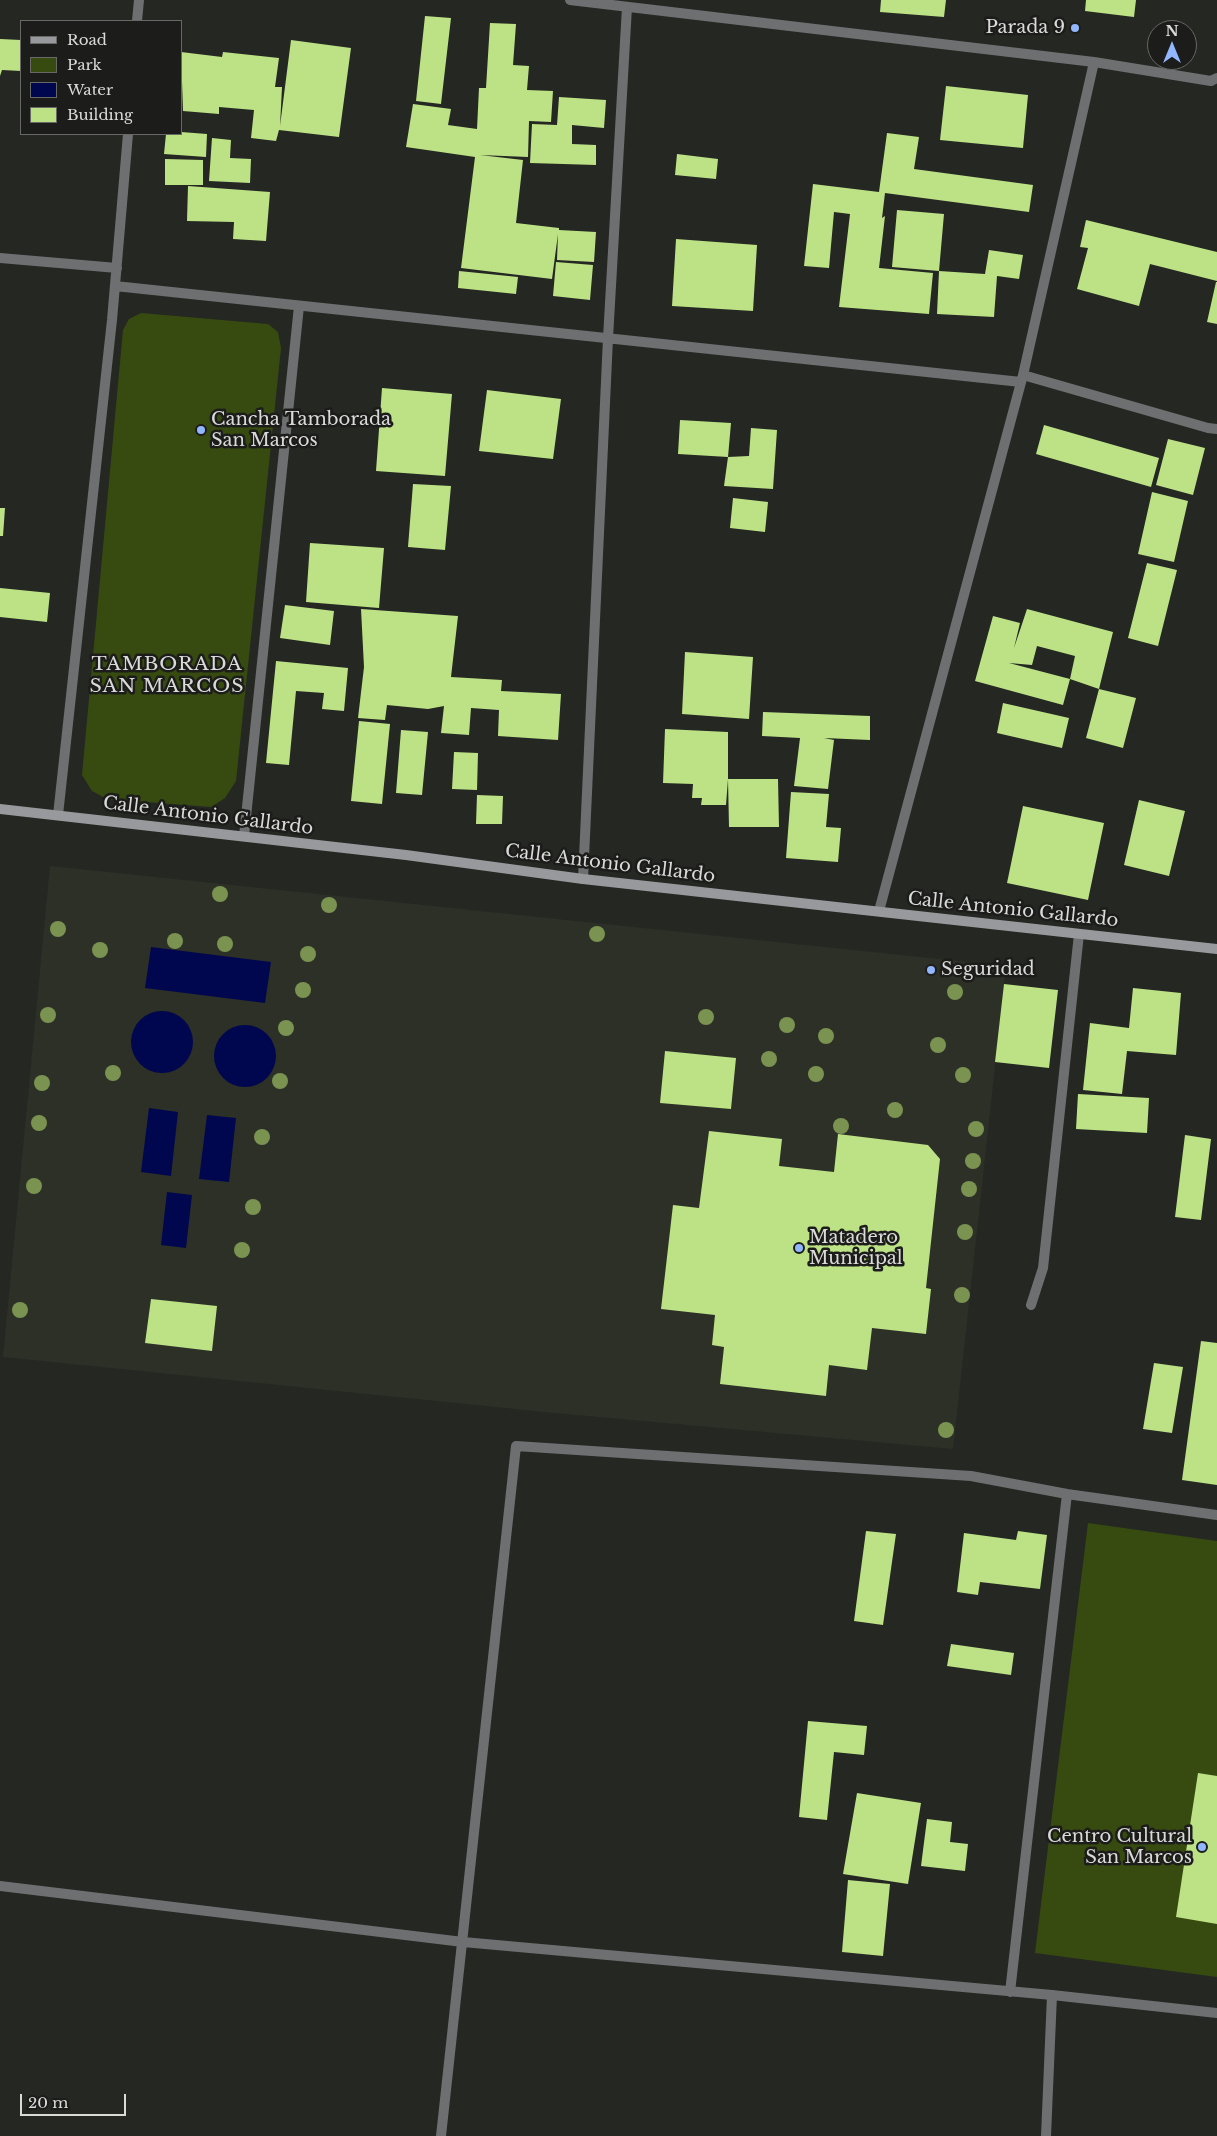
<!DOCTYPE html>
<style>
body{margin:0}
#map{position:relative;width:1217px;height:2136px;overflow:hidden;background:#252723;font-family:"Libre Baskerville",serif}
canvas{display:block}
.legend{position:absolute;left:20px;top:20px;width:162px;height:115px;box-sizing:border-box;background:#1c1d1a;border:1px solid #686966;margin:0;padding:6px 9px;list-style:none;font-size:15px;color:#dadbd9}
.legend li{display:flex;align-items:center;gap:10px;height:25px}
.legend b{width:25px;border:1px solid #686966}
.north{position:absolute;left:1147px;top:20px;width:50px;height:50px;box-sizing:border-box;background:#1c1d1a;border:1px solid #686966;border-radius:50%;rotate:0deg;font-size:14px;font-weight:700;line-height:20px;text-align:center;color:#dadbd9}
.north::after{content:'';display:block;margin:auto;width:18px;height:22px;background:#93b7fd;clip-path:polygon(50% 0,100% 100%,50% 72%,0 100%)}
.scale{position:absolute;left:20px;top:2094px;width:106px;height:22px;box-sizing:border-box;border:2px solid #dadbd9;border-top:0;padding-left:6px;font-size:15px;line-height:18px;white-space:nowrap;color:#dadbd9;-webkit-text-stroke:4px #1c1d1a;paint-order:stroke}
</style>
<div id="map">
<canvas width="1217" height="2136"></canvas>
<ul class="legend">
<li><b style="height:6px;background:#98999c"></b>Road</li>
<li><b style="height:14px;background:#374b10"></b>Park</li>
<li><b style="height:14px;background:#00074e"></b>Water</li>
<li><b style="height:14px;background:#bde286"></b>Building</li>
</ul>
<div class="north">N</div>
<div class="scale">20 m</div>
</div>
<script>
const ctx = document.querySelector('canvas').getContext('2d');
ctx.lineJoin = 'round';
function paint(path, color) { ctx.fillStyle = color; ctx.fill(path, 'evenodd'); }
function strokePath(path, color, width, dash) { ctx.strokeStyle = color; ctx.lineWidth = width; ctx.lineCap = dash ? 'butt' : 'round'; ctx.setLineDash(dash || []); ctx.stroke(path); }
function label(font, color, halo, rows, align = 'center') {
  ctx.font = font + ' "Libre Baskerville",serif'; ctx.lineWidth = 5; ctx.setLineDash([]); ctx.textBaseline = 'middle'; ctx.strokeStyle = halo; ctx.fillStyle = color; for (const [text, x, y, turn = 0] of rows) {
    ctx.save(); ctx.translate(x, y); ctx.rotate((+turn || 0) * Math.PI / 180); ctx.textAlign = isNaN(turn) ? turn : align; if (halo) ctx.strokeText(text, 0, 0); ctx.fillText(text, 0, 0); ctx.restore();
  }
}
const built = new Path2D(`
 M 50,866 L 1006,966 L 953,1449 L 555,1413 L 3,1357 Z`);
const green = new Path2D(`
 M 141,313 L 268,324 L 278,332 L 281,348 L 236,781 L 225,798 L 211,807 L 107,799 L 92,791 L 82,775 L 123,330 L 129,319 Z
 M 1088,1523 L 1217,1541 L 1217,1977 L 1035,1953 Z`);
const water = new Path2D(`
 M 151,947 L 271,962 L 265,1003 L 145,988 Z
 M131 1042a31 31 0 1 1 62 0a31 31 0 1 1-62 0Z
 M214 1056a31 31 0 1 1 62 0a31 31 0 1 1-62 0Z
 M 149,1108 L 178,1112 L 171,1176 L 141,1172 Z
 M 207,1115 L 236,1118 L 229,1182 L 199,1179 Z
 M 167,1192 L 192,1195 L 186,1248 L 161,1245 Z`);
const building = new Path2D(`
 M 881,0 L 946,0 L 944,17 L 880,12 Z
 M 1086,0 L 1136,0 L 1134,17 L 1085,11 Z
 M 425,16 L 451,18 L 441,104 L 416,101 Z
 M 490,23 L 516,24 L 513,65 L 529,66 L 527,90 L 553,91 L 551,122 L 529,121 L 528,157 L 480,155 L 523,160 L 516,223 L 559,228 L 559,230 L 596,232 L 594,262 L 557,260 L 558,234 L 552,279 L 461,268 L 475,157 L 406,147 L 413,104 L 451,109 L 448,125 L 477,129 L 479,88 L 486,88 Z
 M 0,39 L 21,40 L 21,71 L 2,70 L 0,76 Z
 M 291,40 L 351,48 L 339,137 L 279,130 L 276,141 L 251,138 L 254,110 L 219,107 L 219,114 L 183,111 L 181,52 L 222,57 L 223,52 L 279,58 L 275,87 L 282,87 L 280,126 Z
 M 946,86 L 1028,95 L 1023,148 L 940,140 Z
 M 559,97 L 606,100 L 604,128 L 572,125 L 572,144 L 596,145 L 596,165 L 530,163 L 532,124 L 557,125 Z
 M 181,132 L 207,134 L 206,157 L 164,154 L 166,134 Z
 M 887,133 L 919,137 L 914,169 L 1033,185 L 1029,212 L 885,193 L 882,218 L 885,216 L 879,268 L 933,273 L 929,314 L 839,307 L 850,214 L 834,212 L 829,268 L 804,266 L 813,184 L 879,192 Z
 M 212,138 L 231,140 L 230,158 L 251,159 L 250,183 L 209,181 Z
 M 677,154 L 718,159 L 716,179 L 675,175 Z
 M 165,159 L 203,160 L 203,185 L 165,185 Z
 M 188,186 L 270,192 L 266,241 L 233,239 L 234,222 L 187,221 Z
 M 897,210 L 944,214 L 939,271 L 892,267 Z
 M 1086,220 L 1217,252 L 1217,281 L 1150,264 L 1139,306 L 1077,289 L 1088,248 L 1080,247 Z
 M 676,239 L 757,245 L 753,311 L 672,306 Z
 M 989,250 L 1023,255 L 1019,279 L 997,276 L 994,317 L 937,314 L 939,271 L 985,274 Z
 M 556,262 L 593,265 L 590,300 L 553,296 Z
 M 459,271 L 518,277 L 516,294 L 458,288 Z
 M 1216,282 L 1217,282 L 1217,324 L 1207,322 Z
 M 382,388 L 452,394 L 445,476 L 376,471 Z
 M 487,390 L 561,399 L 553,459 L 479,451 Z
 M 680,420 L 731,423 L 728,457 L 749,456 L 751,428 L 777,430 L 773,489 L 724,486 L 728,457 L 678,454 Z
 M 1044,425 L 1159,458 L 1151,487 L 1036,454 Z
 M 1168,439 L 1205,448 L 1193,495 L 1156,485 Z
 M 413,484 L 451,486 L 445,550 L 408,547 Z
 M 1152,492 L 1188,501 L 1174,562 L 1138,554 Z
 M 733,498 L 768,502 L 765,532 L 730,528 Z
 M 0,508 L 5,508 L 3,536 L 0,536 Z
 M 310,543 L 384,548 L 379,608 L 306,602 Z
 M 1147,563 L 1177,570 L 1158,646 L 1128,638 Z
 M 0,588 L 50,593 L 47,622 L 0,617 Z
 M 285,605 L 334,611 L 330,645 L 280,638 Z
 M 361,609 L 458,616 L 451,677 L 502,680 L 501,691 L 561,694 L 558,740 L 498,736 L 499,710 L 471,708 L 469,735 L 441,733 L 444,706 L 428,709 L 387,705 L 385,720 L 358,718 L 364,667 Z
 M 1027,609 L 1113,632 L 1099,689 L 1070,679 L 1075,656 L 1037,646 L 1032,665 L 1009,663 L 1070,679 L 1063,705 L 975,681 L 993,616 L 1020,623 L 1014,648 Z
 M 685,652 L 753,657 L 749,719 L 682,714 Z
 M 276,661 L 348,668 L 344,711 L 322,709 L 324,693 L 296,691 L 289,765 L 266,763 Z
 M 1099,689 L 1136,698 L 1123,748 L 1086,738 Z
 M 1003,703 L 1069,718 L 1062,748 L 997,733 Z
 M 763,712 L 870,716 L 870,740 L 824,738 L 834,740 L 828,789 L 794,786 L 800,738 L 762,736 Z
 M 359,721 L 390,724 L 382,804 L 351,801 Z
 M 665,729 L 728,732 L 728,779 L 726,805 L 701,805 L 702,798 L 692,798 L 693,784 L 663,783 Z
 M 401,730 L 428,732 L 422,795 L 396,793 Z
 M 454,752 L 478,753 L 477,790 L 452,789 Z
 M 728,779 L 778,779 L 779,827 L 729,827 Z
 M 791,792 L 829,794 L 826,827 L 841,828 L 838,862 L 786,858 Z
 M 477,795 L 503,796 L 502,824 L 476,824 Z
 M 1139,800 L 1185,811 L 1169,876 L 1124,865 Z
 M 1023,806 L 1104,823 L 1088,900 L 1007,883 Z
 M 1004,984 L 1058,990 L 1049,1068 L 995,1062 Z
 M 1133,988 L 1181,993 L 1176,1055 L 1127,1051 L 1122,1094 L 1083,1090 L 1090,1023 L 1129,1028 Z
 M 665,1051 L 736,1058 L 731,1109 L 660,1103 Z
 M 1078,1094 L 1149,1098 L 1147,1133 L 1076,1129 Z
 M 709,1131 L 782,1139 L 779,1166 L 834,1172 L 838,1134 L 928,1145 L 940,1159 L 926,1288 L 931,1289 L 926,1334 L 872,1328 L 867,1370 L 829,1365 L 826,1396 L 720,1384 L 724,1347 L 712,1345 L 715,1315 L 661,1309 L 673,1205 L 699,1208 Z
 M 1185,1135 L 1211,1139 L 1201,1220 L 1175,1217 Z
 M 151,1299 L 217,1306 L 212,1351 L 145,1343 Z
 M 1201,1341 L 1217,1343 L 1217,1485 L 1182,1480 Z
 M 1154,1363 L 1183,1367 L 1172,1433 L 1143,1429 Z
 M 866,1531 L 896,1534 L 883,1625 L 854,1621 Z
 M 1018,1531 L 1047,1535 L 1040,1589 L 980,1582 L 978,1595 L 957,1592 L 964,1533 L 1016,1540 Z
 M 951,1644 L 1014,1653 L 1011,1675 L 947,1666 Z
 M 808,1721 L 867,1726 L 864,1755 L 834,1752 L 827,1820 L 799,1817 Z
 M 1198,1773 L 1217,1776 L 1217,1924 L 1176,1917 Z
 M 857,1793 L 921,1803 L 908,1884 L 843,1874 Z
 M 927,1819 L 952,1822 L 950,1842 L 968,1844 L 965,1871 L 921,1866 Z
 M 848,1880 L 890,1884 L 883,1956 L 842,1952 Z`);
const service = new Path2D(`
 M 244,836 L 299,306
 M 1031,1305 L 1043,1268 L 1079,934
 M 0,1886 L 463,1942
 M 1046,2136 L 1052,1995`);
const minor = new Path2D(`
 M 570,0 L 1094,62 L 1211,81 L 1217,78
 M 137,21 L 139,0
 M 0,258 L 117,268
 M 115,286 L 1021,382
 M 1023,375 L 1208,428 L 1217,429
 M 58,815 L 112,320 L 128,134
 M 583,879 L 608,338 L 627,7
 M 879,911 L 1023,375 L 1094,62
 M 463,1942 L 1052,1995 L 1217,2013
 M 1010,1992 L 1067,1494
 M 441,2136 L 516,1446 L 971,1476 L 1067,1494 L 1217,1515`);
const secondary = new Path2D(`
 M 0,809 L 406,855 L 583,879 L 1217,949`);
const trees = [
 [220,894],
 [329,905],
 [58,929],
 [597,934],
 [175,941],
 [225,944],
 [100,950],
 [308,954],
 [303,990],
 [955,992],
 [48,1015],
 [706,1017],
 [787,1025],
 [286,1028],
 [826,1036],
 [938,1045],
 [769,1059],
 [113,1073],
 [816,1074],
 [963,1075],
 [280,1081],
 [42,1083],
 [895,1110],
 [39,1123],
 [841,1126],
 [976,1129],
 [262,1137],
 [973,1161],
 [34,1186],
 [969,1189],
 [253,1207],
 [965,1232],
 [242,1250],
 [962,1295],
 [20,1310],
 [946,1430]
];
const markers = [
 [1075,28,5,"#93b7fd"],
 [201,430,5,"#93b7fd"],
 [931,970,5,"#93b7fd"],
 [799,1248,5,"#93b7fd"],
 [1202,1847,5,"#93b7fd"]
];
const poiNames = [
 ["Parada 9",1065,28,"right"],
 ["Cancha Tamborada",211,420],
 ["San Marcos",211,441],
 ["Seguridad",941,970],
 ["Matadero",809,1238],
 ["Municipal",809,1259],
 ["Centro Cultural",1192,1837,"right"],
 ["San Marcos",1192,1858,"right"]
];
const streetNames = [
 ["Calle Antonio Gallardo",208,816,7],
 ["Calle Antonio Gallardo",610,864,7],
 ["Calle Antonio Gallardo",1013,910,6]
];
const neighbourhoodNames = [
 ["TAMBORADA",167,665],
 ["SAN MARCOS",167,687]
];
paint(built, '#2d3027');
paint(green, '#374b10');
paint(water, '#00074e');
paint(building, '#bde286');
strokePath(service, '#6e6f71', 10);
strokePath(minor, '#6e6f71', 10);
strokePath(secondary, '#98999c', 10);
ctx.fillStyle = '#7a9351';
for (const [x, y] of trees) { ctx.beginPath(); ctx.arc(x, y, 8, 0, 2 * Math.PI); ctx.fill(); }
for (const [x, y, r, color] of markers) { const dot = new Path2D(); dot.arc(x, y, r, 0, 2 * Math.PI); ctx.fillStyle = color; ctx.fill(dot); strokePath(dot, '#1c1d1a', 2); }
label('18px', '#dadbd9', '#1c1d1a', poiNames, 'left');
label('18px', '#dadbd9', '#1c1d1a', streetNames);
ctx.letterSpacing = '1px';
label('19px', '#dadbd9', '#1c1d1a', neighbourhoodNames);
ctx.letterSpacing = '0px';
</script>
